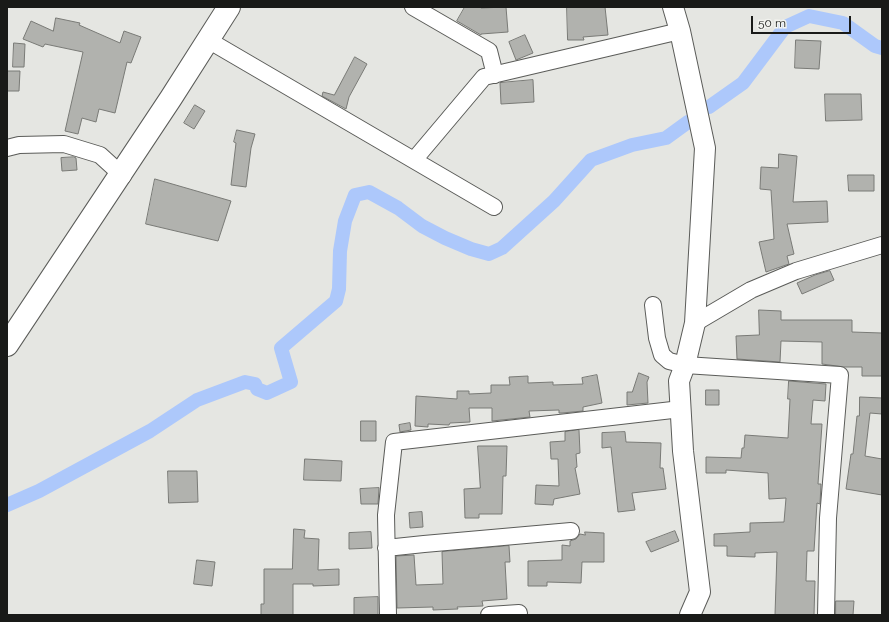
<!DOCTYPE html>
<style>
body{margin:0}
#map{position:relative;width:889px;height:622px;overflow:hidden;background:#e5e6e2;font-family:Raleway,sans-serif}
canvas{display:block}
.frame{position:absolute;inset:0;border:8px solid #191a18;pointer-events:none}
.scale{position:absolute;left:751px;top:16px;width:100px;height:18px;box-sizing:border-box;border:2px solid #191a18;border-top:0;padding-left:5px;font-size:12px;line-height:14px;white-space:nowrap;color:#191a18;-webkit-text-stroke:3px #f2f3ef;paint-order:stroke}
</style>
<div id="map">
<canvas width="889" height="622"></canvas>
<div class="frame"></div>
<div class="scale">50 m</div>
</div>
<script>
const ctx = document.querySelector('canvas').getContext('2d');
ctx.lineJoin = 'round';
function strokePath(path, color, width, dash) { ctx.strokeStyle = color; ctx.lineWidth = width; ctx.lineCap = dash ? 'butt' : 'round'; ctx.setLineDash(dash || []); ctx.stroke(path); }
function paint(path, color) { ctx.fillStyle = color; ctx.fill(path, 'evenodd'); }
const canal = new Path2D(`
 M 709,107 L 743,83 L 785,27 L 809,16 L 843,23 L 875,46 L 882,48
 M 7,505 L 39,491 L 150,431 L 197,400 L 245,382 L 255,384 L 257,389 L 267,393 L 291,382 L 281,348 L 336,301 L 339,289 L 340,251 L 345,221 L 355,195 L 369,192 L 398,208 L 422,226 L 445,238 L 471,249 L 489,254 L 502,248 L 554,201 L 591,160 L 632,145 L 666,138 L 688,122`);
const building = new Path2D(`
 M 465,7 L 482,7 L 481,8 L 506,7 L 508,32 L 481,34 L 481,35 L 457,21 Z
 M 567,7 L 605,7 L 608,35 L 583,37 L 584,40 L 568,40 Z
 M 56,18 L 80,23 L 79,25 L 120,43 L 124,31 L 141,37 L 131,63 L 127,62 L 115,113 L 99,109 L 96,122 L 82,118 L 78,134 L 65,131 L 83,52 L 45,44 L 43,47 L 23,39 L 31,21 L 53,31 Z
 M 525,35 L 533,53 L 516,60 L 509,42 Z
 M 796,40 L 821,41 L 819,69 L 795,68 Z
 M 14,43 L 25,44 L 24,67 L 13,67 Z
 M 355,57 L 367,64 L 349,97 L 346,109 L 322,96 L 323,92 L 334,95 Z
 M 7,71 L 20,71 L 19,91 L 7,91 Z
 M 533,80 L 534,102 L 501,104 L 500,83 Z
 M 825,94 L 861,94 L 862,120 L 826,121 Z
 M 195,105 L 205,111 L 194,129 L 184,123 Z
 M 237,130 L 255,134 L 251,148 L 246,187 L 231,185 L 236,143 L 234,142 Z
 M 779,154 L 797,156 L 793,202 L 827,201 L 828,222 L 787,224 L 794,254 L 787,256 L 789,264 L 766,272 L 759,242 L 774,239 L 771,190 L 760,189 L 761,167 L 778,168 Z
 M 74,157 L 76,158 L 77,170 L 62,171 L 61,158 Z
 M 848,175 L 874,175 L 874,191 L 849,191 Z
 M 155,179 L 231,201 L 218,241 L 146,224 Z
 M 830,271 L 834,280 L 802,294 L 797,283 L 815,275 Z
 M 759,310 L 781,311 L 781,320 L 852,320 L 852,332 L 882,333 L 882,376 L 862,376 L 862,367 L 844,367 L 822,364 L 822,342 L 781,341 L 780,362 L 737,359 L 736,336 L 759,335 Z
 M 639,373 L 649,377 L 647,382 L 648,403 L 627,405 L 627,392 L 632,392 Z
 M 597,375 L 602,403 L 583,407 L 583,411 L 562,413 L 559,413 L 559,410 L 529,411 L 530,417 L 492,421 L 492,408 L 469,408 L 470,422 L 450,423 L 449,425 L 428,424 L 428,427 L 415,426 L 416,396 L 457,399 L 457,391 L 469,391 L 469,394 L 491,393 L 491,385 L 510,385 L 509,377 L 528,376 L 528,383 L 553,382 L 553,385 L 583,384 L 582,378 Z
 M 789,381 L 826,384 L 825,401 L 813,400 L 811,424 L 822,424 L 818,484 L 821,484 L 820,504 L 817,503 L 814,551 L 807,551 L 806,581 L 815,581 L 814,615 L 775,615 L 777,552 L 755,553 L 755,557 L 727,556 L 727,546 L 714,546 L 714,534 L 750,532 L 750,523 L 784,522 L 786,498 L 769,499 L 768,473 L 726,470 L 726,473 L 706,473 L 706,457 L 741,458 L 742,448 L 744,448 L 745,435 L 788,438 L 790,399 L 788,399 Z
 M 706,390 L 719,390 L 719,405 L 706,405 Z
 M 860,397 L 882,398 L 882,414 L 870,413 L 865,456 L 882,459 L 882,495 L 846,489 L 851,454 L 853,454 L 857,416 L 859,416 Z
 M 361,421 L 376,421 L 376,441 L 361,441 Z
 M 410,423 L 411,430 L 400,432 L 399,425 Z
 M 579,430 L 580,453 L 576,454 L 577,467 L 575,468 L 580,494 L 554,499 L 553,505 L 535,504 L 536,485 L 559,486 L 558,459 L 551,459 L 550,442 L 565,441 L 565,432 Z
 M 625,432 L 626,442 L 661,443 L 660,468 L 663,468 L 666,489 L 632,493 L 635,510 L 618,512 L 611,447 L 602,448 L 602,433 Z
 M 478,446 L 507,446 L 506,476 L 503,476 L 502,514 L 479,514 L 479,518 L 465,518 L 464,489 L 480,488 Z
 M 305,459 L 342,461 L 341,481 L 304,480 Z
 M 168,471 L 197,471 L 198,502 L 169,503 Z
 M 379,488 L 378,504 L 361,504 L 360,489 Z
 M 422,512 L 423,527 L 410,528 L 409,513 Z
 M 294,529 L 305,530 L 304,538 L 319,539 L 318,570 L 339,569 L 339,585 L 313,586 L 313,584 L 293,584 L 293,615 L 261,615 L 261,604 L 264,604 L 264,569 L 292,569 Z
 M 675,531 L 679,541 L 651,552 L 646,542 Z
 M 371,532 L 372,548 L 349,549 L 349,533 Z
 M 585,532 L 604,533 L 604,562 L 582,562 L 581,583 L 547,582 L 547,586 L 528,586 L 528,561 L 562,560 L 562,545 L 570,546 L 570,541 L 576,539 L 580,534 L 585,535 Z
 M 509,546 L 510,562 L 505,562 L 507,599 L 482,601 L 483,606 L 457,607 L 458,609 L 433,610 L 433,607 L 397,608 L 396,556 L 414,555 L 416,585 L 443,584 L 442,552 Z
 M 197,560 L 215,562 L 212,586 L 194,584 Z
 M 378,597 L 378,615 L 354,615 L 354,598 Z
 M 836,601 L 854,601 L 853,615 L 836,615 Z`);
const minor = new Path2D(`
 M 413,7 L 489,51 L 495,75
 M 208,40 L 494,207
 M 7,148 L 19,145 L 64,144 L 100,155 L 123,176
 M 414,160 L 484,77 L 680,31
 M 653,305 L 657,338 L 662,355 L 669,361 L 685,365 L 840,375 L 828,518 L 826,615
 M 695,323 L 751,290 L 796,271 L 882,245
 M 386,548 L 424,544 L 571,531
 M 388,615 L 386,515 L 394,442 L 681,409
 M 489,615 L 519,613`);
const tertiary = new Path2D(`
 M 673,7 L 680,31 L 705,148 L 695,323 L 685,365 L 679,381 L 683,451 L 700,592 L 690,615`);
const secondary = new Path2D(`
 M 7,345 L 171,98 L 229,7`);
strokePath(canal, '#adc8fb', 14);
paint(building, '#b1b2ae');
strokePath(building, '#797a76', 1);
strokePath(minor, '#5b5c59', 18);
strokePath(tertiary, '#5b5c59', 22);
strokePath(secondary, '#5b5c59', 24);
strokePath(minor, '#fff', 16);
strokePath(tertiary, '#fff', 20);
strokePath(secondary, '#fff', 22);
</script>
